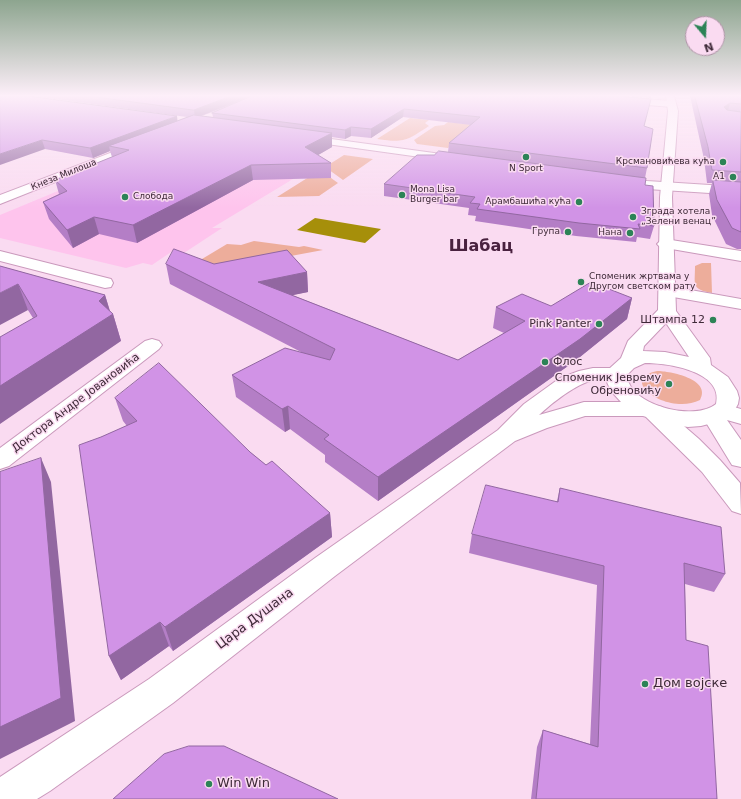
<!DOCTYPE html>
<meta charset="utf-8">
<style>
body{margin:0}
#map{position:relative;width:741px;height:799px;overflow:hidden;background:#fadbf1;font-family:"DejaVu Sans",sans-serif}
canvas{display:block}
.north{position:absolute;left:685px;top:16px;width:40px;height:40px;box-sizing:border-box;background:#fadbf1;border:1px solid #af94a7;border-radius:50%;rotate:161deg;font-size:11px;font-weight:700;line-height:16px;text-align:center;color:#3e2a38}
.north::after{content:'';display:block;margin:auto;width:14px;height:18px;background:#2c8356;clip-path:polygon(50% 0,100% 100%,50% 72%,0 100%)}
</style>
<div id="map">
<canvas width="741" height="799"></canvas>
<div class="north">N</div>
</div>
<script>
const ctx = document.querySelector('canvas').getContext('2d');
ctx.lineJoin = 'round';
function paint(path, color) { ctx.fillStyle = color; ctx.fill(path, 'evenodd'); }
function strokePath(path, color, width, dash) { ctx.strokeStyle = color; ctx.lineWidth = width; ctx.lineCap = dash ? 'butt' : 'round'; ctx.setLineDash(dash || []); ctx.stroke(path); }
function label(font, color, halo, rows, align = 'center') {
  ctx.font = font + ' "DejaVu Sans",sans-serif'; ctx.lineWidth = 3; ctx.setLineDash([]); ctx.textBaseline = 'middle'; ctx.strokeStyle = halo; ctx.fillStyle = color; for (const [text, x, y, turn = 0] of rows) {
    ctx.save(); ctx.translate(x, y); ctx.rotate((+turn || 0) * Math.PI / 180); ctx.textAlign = isNaN(turn) ? turn : align; if (halo) ctx.strokeText(text, 0, 0); ctx.fillText(text, 0, 0); ctx.restore();
  }
}
const built = new Path2D(`
 M 135,159 L 299,179 L 293,179 L 212,228 L 222,228 L 184,253 L 174,250 L 152,265 L 143,263 L 126,268 L 0,238 L 0,215 Z`);
const green = new Path2D(`
 M 410,118 L 429,120 L 425,123 L 429,126 C 406,141 404,143 377,139 Z
 M 448,122 L 475,125 L 448,148 L 417,144 L 414,140 L 435,126 L 444,125 Z
 M 344,155 L 373,159 L 343,180 L 325,167 Z
 M 320,170 L 338,183 L 319,196 L 277,197 Z
 M 254,241 L 299,247 L 304,246 L 323,250 L 194,274 L 182,271 L 227,244 L 241,245 Z
 M 702,263 L 711,263 L 712,293 C 691,289 695,285 695,266 Z
 M 657,371 C 670,371 712,379 700,400 C 669,416 616,380 657,371 Z`);
const water = new Path2D(`
 M 315,218 L 381,229 L 365,243 L 297,230 Z`);
const street = new Path2D(`
 M 569,96 L 603,96 L 672,101 L 676,104 L 672,107 L 573,99 Z
 M 302,135 L 456,156 L 460,157 L 462,159 L 460,161 L 456,162 L 298,140 L 297,138 Z
 M 615,177 L 647,181 L 741,187 L 741,195 L 647,189 L 611,184 L 609,181 L 611,178 Z
 M 665,239 L 741,251 L 741,261 L 660,247 L 657,244 L 660,241 Z
 M 0,251 L 111,279 L 113,283 L 111,287 L 105,288 L 0,261 Z
 M 668,286 L 741,299 L 741,309 L 662,295 L 659,291 L 662,287 Z
 M 152,339 L 159,341 L 162,345 L 159,349 L 9,466 L 0,469 L 0,448 L 145,341 Z
 M 723,404 L 741,409 L 741,424 L 727,420 L 741,440 L 741,467 L 732,465 L 702,416 L 705,411 Z
 M 654,405 L 662,407 L 699,439 L 720,460 L 740,483 L 741,514 L 732,511 L 702,472 L 646,417 L 643,412 L 646,407 Z`);
const secondary = new Path2D(`
 M 666,96 L 674,96 L 678,111 L 672,197 L 676,311 L 710,358 L 711,365 L 728,377 L 737,391 L 739,398 L 738,404 L 733,413 L 720,421 L 701,426 L 688,427 L 675,425 L 643,416 L 585,416 L 547,428 L 515,441 L 335,576 L 173,703 L 50,791 L 37,799 L 0,799 L 0,777 L 149,679 L 315,558 L 498,430 L 524,404 L 560,378 L 579,371 L 593,368 L 610,368 L 621,358 L 628,341 L 658,310 L 660,197 L 668,111 ZM 666,323 L 689,357 L 665,352 L 643,351 L 644,346 ZM 645,363 C 667,363 724,371 716,404 C 694,422 628,405 627,375 L 634,368 ZM 593,380 L 606,380 L 611,391 L 621,402 L 584,402 L 539,415 C 552,403 576,384 593,380 Z
 M 139,142 L 144,145 L 143,147 L 0,204 L 0,195 Z`);
const wall = new Path2D(`
 M 0,96 L 177,121 L 187,117 L 33,96 L 617,96 L 644,126 L 647,168 L 645,178 L 645,185 L 654,226 L 650,239 L 637,237 L 636,242 L 576,236 L 475,221 L 476,216 L 468,215 L 469,208 L 384,196 L 384,184 L 434,155 L 448,152 L 449,143 L 471,125 L 403,117 L 371,138 L 351,136 L 345,139 L 332,137 L 332,147 L 318,155 L 331,163 L 331,178 L 253,180 L 137,243 L 99,234 L 73,248 L 49,219 L 43,202 L 59,194 L 55,180 L 112,157 L 110,151 L 93,158 L 45,149 ZM 248,98 L 212,113 L 213,117 L 202,116 Z
 M 622,96 L 651,96 L 651,98 Z
 M 690,96 L 741,96 L 741,249 L 737,249 L 726,244 L 712,215 L 709,194 L 712,183 L 707,183 L 704,159 Z
 M 166,264 L 214,264 L 307,272 L 308,292 L 292,295 L 458,360 L 504,333 L 493,328 L 496,307 L 551,306 L 632,298 L 627,319 L 575,361 L 378,501 L 325,462 L 325,455 L 290,429 L 285,432 L 236,397 L 232,375 L 301,352 L 170,284 Z
 M 0,266 L 105,295 L 110,311 L 113,314 L 121,341 L 33,318 Z
 M 115,398 L 250,452 L 266,465 L 330,513 L 332,537 L 173,651 L 169,646 L 121,680 L 109,656 L 101,437 L 127,426 L 123,421 Z
 M 560,488 L 725,574 L 714,592 L 685,584 L 686,640 L 717,799 L 531,799 L 537,747 L 543,730 L 590,744 L 597,585 L 469,553 L 472,534 L 557,501 Z`);
const shadedWall = new Path2D(`
 M 231,96 L 252,96 L 195,118 L 194,110 Z
 M 730,103 L 727,114 L 724,107 Z
 M 404,109 L 403,117 L 371,138 L 371,129 Z
 M 177,116 L 178,125 L 109,146 L 110,151 L 93,158 L 90,148 Z
 M 351,127 L 351,136 L 345,139 L 345,130 Z
 M 332,133 L 332,147 L 306,162 L 305,147 Z
 M 42,140 L 45,149 L 0,165 L 0,154 Z
 M 251,165 L 253,180 L 137,243 L 133,225 Z
 M 94,217 L 99,234 L 73,248 L 67,230 Z
 M 307,272 L 308,292 L 260,302 L 258,282 Z
 M 18,284 L 28,310 L 0,325 L 0,293 Z
 M 105,295 L 111,315 L 113,314 L 121,341 L 0,424 L 0,386 Z
 M 632,298 L 627,319 L 575,361 L 378,501 L 378,477 Z
 M 288,406 L 290,429 L 285,432 L 282,409 Z
 M 41,458 L 51,482 L 75,721 L 0,759 L 0,727 Z
 M 330,513 L 332,537 L 173,651 L 165,627 Z
 M 160,622 L 169,646 L 121,680 L 109,656 Z`);
const building = new Path2D(`
 M 0,96 L 28,96 L 177,116 L 90,148 L 42,140 L 0,154 Z
 M 89,96 L 231,96 L 194,110 Z
 M 252,96 L 617,96 L 651,99 L 644,126 L 653,129 L 647,168 L 449,143 L 480,117 L 404,109 L 371,129 L 351,127 L 345,130 L 212,113 Z
 M 695,96 L 741,96 L 741,104 L 730,103 L 724,107 L 727,110 L 741,112 L 741,172 L 712,170 L 708,147 Z
 M 194,115 L 332,133 L 305,147 L 331,163 L 251,165 L 133,225 L 94,217 L 67,230 L 43,202 L 67,191 L 55,180 L 129,150 L 109,146 Z
 M 439,151 L 646,178 L 645,185 L 653,186 L 654,226 L 638,224 L 640,229 L 579,223 L 477,209 L 480,204 L 470,203 L 475,197 L 384,184 L 417,155 L 434,155 Z
 M 713,180 L 741,182 L 741,232 L 732,228 L 717,200 Z
 M 174,249 L 214,264 L 287,250 L 307,272 L 258,282 L 458,360 L 525,321 L 496,307 L 522,294 L 551,306 L 591,282 L 632,298 L 580,339 L 378,477 L 324,439 L 329,435 L 288,406 L 282,409 L 232,375 L 285,348 L 330,360 L 335,349 L 166,264 Z
 M 0,266 L 105,295 L 99,301 L 113,314 L 0,386 L 0,337 L 37,316 L 18,284 L 0,293 Z
 M 159,363 L 250,452 L 266,465 L 272,461 L 330,513 L 165,627 L 160,622 L 109,656 L 79,445 L 101,437 L 137,421 L 115,398 Z
 M 41,458 L 61,698 L 0,727 L 0,472 Z
 M 486,485 L 558,502 L 560,488 L 721,527 L 725,574 L 684,563 L 686,640 L 708,646 L 717,799 L 536,799 L 543,730 L 598,747 L 604,566 L 472,534 Z
 M 189,746 L 224,746 L 338,799 L 113,799 L 164,754 Z`);
const markers = [
 [526,157,4,"#2c8356"],
 [723,162,4,"#2c8356"],
 [733,177,4,"#2c8356"],
 [402,195,4,"#2c8356"],
 [125,197,4,"#2c8356"],
 [579,202,4,"#2c8356"],
 [633,217,4,"#2c8356"],
 [568,232,4,"#2c8356"],
 [630,233,4,"#2c8356"],
 [581,282,4,"#2c8356"],
 [713,320,4,"#2c8356"],
 [599,324,4,"#2c8356"],
 [545,362,4,"#2c8356"],
 [669,384,4,"#2c8356"],
 [645,684,4,"#2c8356"],
 [209,784,4,"#2c8356"]
];
const farPoinames = [
 ["Крсмановићева кућа",715,162],
 ["N Sport",526,169,"center"],
 ["A1",725,177],
 ["Mona Lisa",410,190,"left"],
 ["Burger bar",410,200,"left"],
 ["Слобода",133,197,"left"],
 ["Арамбашића кућа",571,202],
 ["Зграда хотела",641,212,"left"],
 ["„Зелени венац”",641,222,"left"],
 ["Група",560,232],
 ["Нана",622,233],
 ["Споменик жртвама у",589,277,"left"],
 ["Другом светском рату",589,287,"left"]
];
const farStreetnames = [
 ["Кнеза Милоша",64,175,-22]
];
const poiNames = [
 ["Штампа 12",705,320],
 ["Pink Panter",591,324],
 ["Флос",553,362,"left"],
 ["Споменик Јеврему",661,378],
 ["Обреновићу",661,391]
];
const streetNames = [
 ["Доктора Андре Јовановића",76,403,-37]
];
const nearStreetnames = [
 ["Цара Душана",255,619,-37]
];
const nearPoinames = [
 ["Дом војске",653,684],
 ["Win Win",217,784]
];
const farTownnames = [
 ["Шабац",481,247]
];
paint(built, '#fec4ed');
paint(green, '#edad9b');
paint(water, '#a68f0a');
strokePath(street, '#ca99bc', 2);
strokePath(secondary, '#ca99bc', 2);
paint(street, '#fff');
paint(secondary, '#fff');
paint(wall, '#b47ec6');
paint(shadedWall, '#9267a1');
paint(building, '#d193e6');
strokePath(building, '#9267a1', 1);
const sky = ctx.createLinearGradient(0, 0, 0, 208);
sky.addColorStop(0, '#8da58f');
sky.addColorStop(0.46, '#fdeff9');
sky.addColorStop(1, '#fdeff900');
ctx.fillStyle = sky;
ctx.fillRect(0, 0, 741, 208);
for (const [x, y, r, color] of markers) { const dot = new Path2D(); dot.arc(x, y, r, 0, 2 * Math.PI); ctx.fillStyle = color; ctx.fill(dot); strokePath(dot, '#fadbf1', 1.5); }
label('9px', '#3e2a38', '#fadbf1', farPoinames, 'right');
label('9px', '#3e2a38', '#fadbf1', farStreetnames);
label('11px', '#3e2a38', '#fadbf1', poiNames, 'right');
label('11px', '#3e2a38', '#fadbf1', streetNames);
label('13px', '#3e2a38', '#fadbf1', nearStreetnames);
label('13px', '#3e2a38', '#fadbf1', nearPoinames, 'left');
label('bold 16px', '#49213f', '#fadbf1', farTownnames);
</script>
